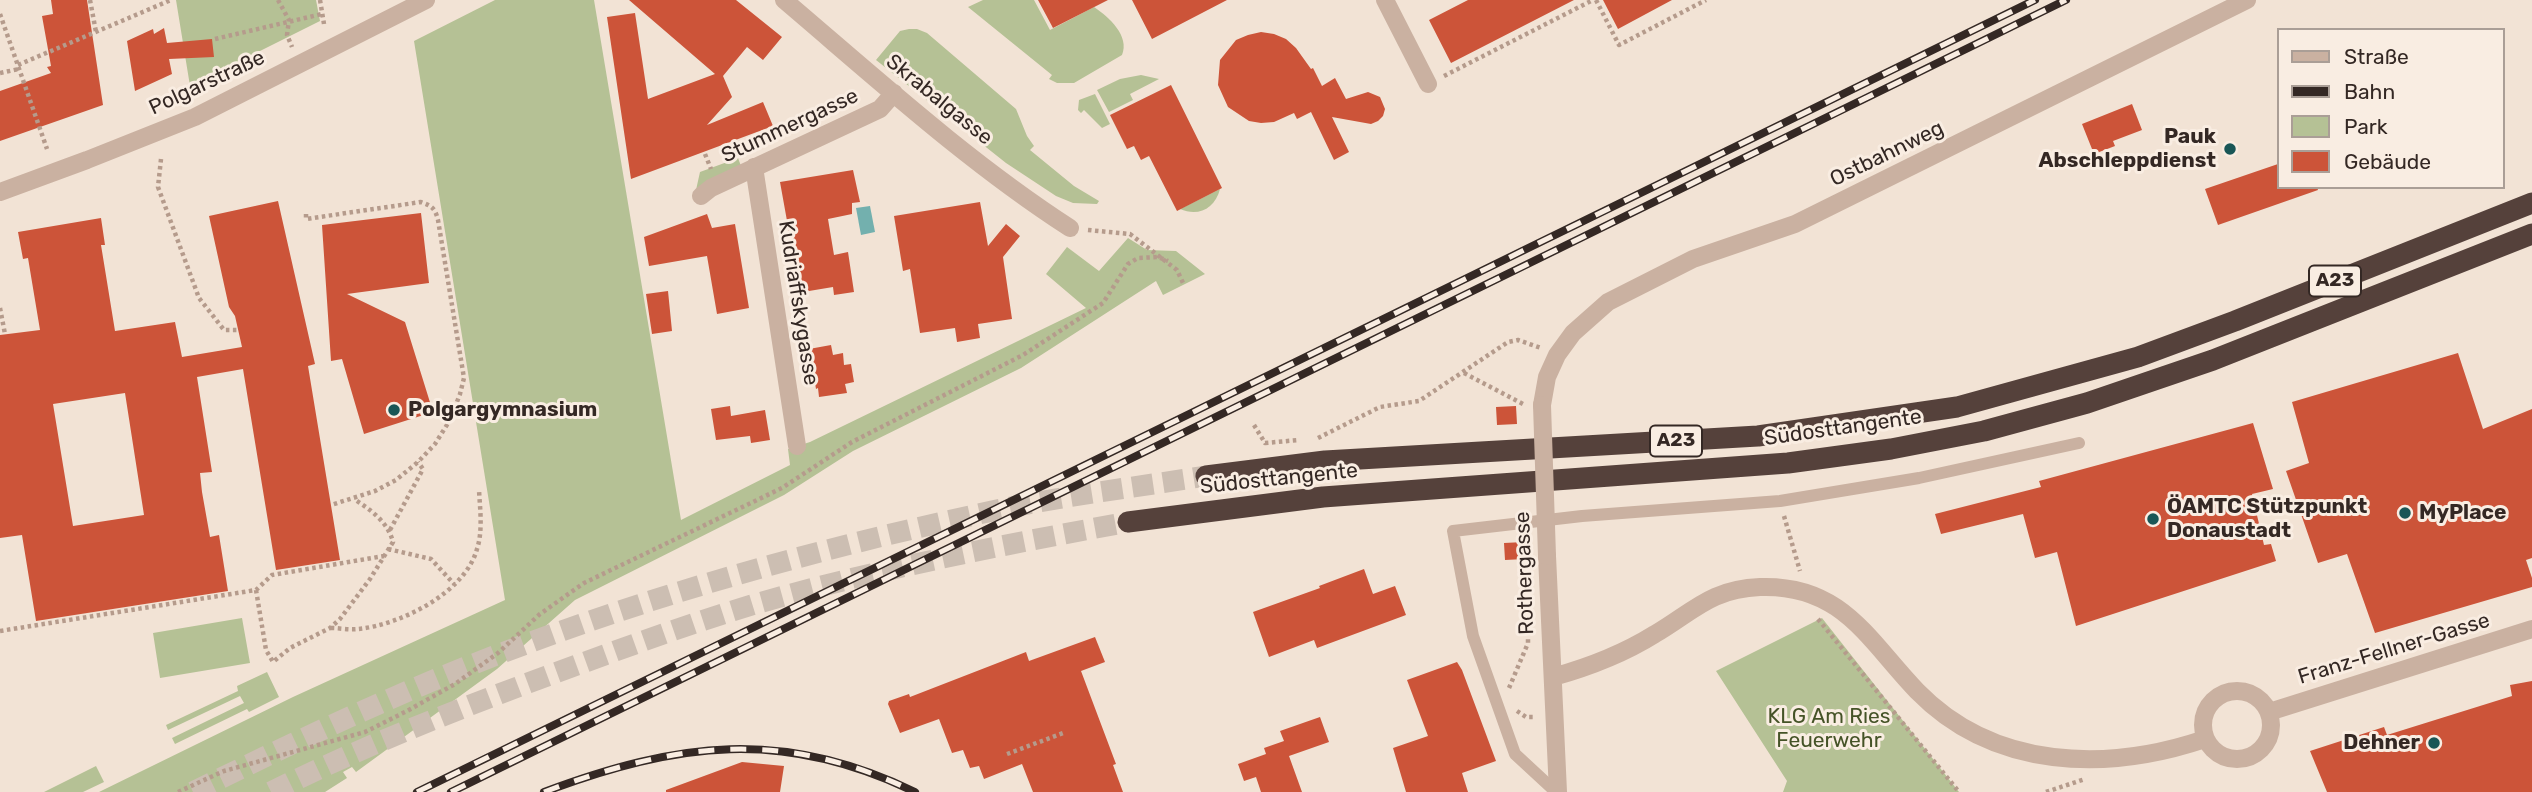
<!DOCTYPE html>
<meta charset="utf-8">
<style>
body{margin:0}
#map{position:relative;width:2532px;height:792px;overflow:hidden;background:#f2e3d5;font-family:Rubik,sans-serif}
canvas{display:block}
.legend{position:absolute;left:2277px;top:28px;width:228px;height:161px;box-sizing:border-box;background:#f9ede2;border:2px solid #aa9e96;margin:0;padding:9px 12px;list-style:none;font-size:21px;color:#342824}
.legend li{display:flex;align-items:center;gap:14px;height:35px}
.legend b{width:35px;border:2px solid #aa9e96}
</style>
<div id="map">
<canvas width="2532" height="792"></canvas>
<ul class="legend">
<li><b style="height:9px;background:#cab1a1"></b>Straße</li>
<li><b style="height:9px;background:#342824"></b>Bahn</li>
<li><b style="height:19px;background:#b5c195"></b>Park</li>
<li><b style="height:19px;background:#cc5439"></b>Gebäude</li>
</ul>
</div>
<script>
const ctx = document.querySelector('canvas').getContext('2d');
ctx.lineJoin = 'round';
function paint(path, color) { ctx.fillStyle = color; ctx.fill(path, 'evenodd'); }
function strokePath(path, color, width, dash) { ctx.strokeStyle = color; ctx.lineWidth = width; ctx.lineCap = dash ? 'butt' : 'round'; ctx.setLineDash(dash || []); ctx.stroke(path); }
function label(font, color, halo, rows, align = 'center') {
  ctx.font = font + ' Rubik,sans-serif'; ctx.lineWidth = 6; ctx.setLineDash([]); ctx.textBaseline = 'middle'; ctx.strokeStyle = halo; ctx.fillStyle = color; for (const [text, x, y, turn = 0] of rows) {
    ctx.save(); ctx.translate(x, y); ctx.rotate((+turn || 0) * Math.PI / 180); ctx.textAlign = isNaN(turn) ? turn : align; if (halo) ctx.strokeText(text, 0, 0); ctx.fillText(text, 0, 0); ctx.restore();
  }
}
const green = new Path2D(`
 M 176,0 L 316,0 L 320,21 L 190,86 Z
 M 495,0 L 594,0 L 681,520 L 790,465 L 788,449 L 810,442 L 1086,308 L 1046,274 L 1067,247 L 1099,271 L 1128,238 L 1147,250 L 1176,251 L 1205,274 L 1163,295 L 1156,281 L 1021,368 L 853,451 L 784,495 L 575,600 L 497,669 L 356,772 L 352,767 L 343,772 L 347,778 L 325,792 L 99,792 L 293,697 L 505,600 L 414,41 Z
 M 983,0 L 1034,0 L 1050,30 L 1094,7 C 1109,17 1130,36 1122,55 L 1074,83 L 1057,83 L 1049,79 L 1052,75 L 968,7 Z
 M 909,29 L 917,29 L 927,33 L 1016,109 L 1027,136 L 1034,146 L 1030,150 L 1074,186 L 1099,201 L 1097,204 L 1073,203 L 1056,196 L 1006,163 L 876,60 L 900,31 Z
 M 1141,75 L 1159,79 L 1130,94 L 1133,100 L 1109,112 L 1097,90 L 1120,79 Z
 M 1095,94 L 1110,124 L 1102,128 L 1084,110 L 1081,113 L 1078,110 L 1079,100 Z
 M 738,158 L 741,166 L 696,190 L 700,172 Z
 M 1220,189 C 1215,209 1198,217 1180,209 Z
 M 242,618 L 250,663 L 160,678 L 153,633 Z
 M 1822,618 L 1959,792 L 1783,792 L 1787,781 L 1716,671 Z
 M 267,672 L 279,697 L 249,712 L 247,709 L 175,744 L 172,738 L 244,703 L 240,696 L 168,730 L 166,725 L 238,691 L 237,686 Z
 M 96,766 L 104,782 L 83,792 L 44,792 Z`);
const water = new Path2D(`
 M 870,206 L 875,232 L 861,235 L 856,208 Z`);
const building = new Path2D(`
 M 51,0 L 87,0 L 103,105 L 0,141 L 0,91 L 51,73 L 47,67 L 51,66 L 42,16 L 53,14 Z
 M 629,0 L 736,0 L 782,37 L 763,60 L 747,47 L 723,76 L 732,97 L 707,125 L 763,102 L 773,126 L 631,179 L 607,17 L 635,13 L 648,99 L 715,74 Z
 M 1038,0 L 1108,0 L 1053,28 Z
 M 1132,0 L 1227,0 L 1152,39 Z
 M 1468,0 L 1574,0 L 1451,63 L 1429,20 Z
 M 1603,0 L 1672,0 L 1618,29 Z
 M 164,28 L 167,43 L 212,39 L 214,57 L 169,59 L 172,74 L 135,91 L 127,41 L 153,29 L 154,34 Z
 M 1261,32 L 1274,34 L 1286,39 L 1296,48 L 1311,69 L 1313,68 L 1322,86 L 1335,78 L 1346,99 L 1368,92 L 1380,97 L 1385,109 L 1383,116 L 1378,121 L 1371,124 L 1332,117 L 1349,152 L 1334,160 L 1311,112 L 1297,119 L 1294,113 L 1274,122 L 1261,123 L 1249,121 L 1228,107 L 1218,85 L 1220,60 L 1236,40 L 1248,35 Z
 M 1171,85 L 1222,188 L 1177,211 L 1149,156 L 1141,160 L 1134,146 L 1127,149 L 1110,115 Z
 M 2132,104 L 2142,130 L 2113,141 L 2115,146 L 2094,154 L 2082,124 Z
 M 2278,164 L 2278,187 L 2317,187 L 2318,190 L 2218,225 L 2205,189 Z
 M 853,170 L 860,202 L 852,203 L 852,214 L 828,219 L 834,255 L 848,252 L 854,292 L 834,295 L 833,287 L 803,292 L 795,242 L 791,243 L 780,182 Z
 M 278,201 L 315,364 L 308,366 L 340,560 L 276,570 L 243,369 L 197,377 L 212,472 L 200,473 L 202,492 L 210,537 L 219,535 L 228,591 L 36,621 L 22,535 L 0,538 L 0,335 L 40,330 L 28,258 L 23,259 L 18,232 L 101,218 L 105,245 L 101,245 L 115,331 L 175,322 L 182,357 L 242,347 L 235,316 L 229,307 L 209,216 ZM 125,393 L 144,515 L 73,526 L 53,404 Z
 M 980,202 L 988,246 L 1006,224 L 1020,236 L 1003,257 L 1012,319 L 978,324 L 980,338 L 957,342 L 955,328 L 920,333 L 910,269 L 903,271 L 894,216 Z
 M 421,213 L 429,283 L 347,294 L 405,322 L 433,412 L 364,434 L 342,359 L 331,361 L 322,225 Z
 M 707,214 L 712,228 L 735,224 L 749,308 L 717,314 L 707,256 L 649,266 L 644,237 Z
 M 668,291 L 672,331 L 652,334 L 646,294 Z
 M 831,345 L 833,355 L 843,353 L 844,365 L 851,364 L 854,382 L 845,384 L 847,393 L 819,397 L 818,388 L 816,389 L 809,349 Z
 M 2458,353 L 2483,429 L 2532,409 L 2532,558 L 2526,560 L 2532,578 L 2532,587 L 2375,633 L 2347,554 L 2318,563 L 2286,471 L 2309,463 L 2292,402 Z
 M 730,406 L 731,416 L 765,410 L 770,440 L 751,443 L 750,436 L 716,440 L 711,409 Z
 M 1516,406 L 1517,424 L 1497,425 L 1496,407 Z
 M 2253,423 L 2273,489 L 2252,494 L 2264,545 L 2271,544 L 2276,561 L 2076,626 L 2057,552 L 2035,558 L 2023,514 L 1941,534 L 1935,514 L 2041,487 L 2039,481 Z
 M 1524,542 L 1525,559 L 1505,560 L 1504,543 Z
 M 1364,569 L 1373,594 L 1395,586 L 1406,615 L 1317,648 L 1314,640 L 1269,657 L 1253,612 L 1320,588 L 1319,586 Z
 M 1095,637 L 1105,662 L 1081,671 L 1116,764 L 1113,765 L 1123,792 L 1033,792 L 1022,764 L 984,779 L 979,766 L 970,768 L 963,750 L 952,753 L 939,719 L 900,733 L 888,704 L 889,701 L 909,694 L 910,697 L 1026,652 L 1029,661 Z
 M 1457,662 L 1462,670 L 1496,761 L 1462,773 L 1468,792 L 1406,792 L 1393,748 L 1428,736 L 1407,680 Z
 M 2532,681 L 2532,792 L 2327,792 L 2310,751 L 2384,727 L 2387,735 L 2512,696 L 2510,685 Z
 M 1320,717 L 1329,742 L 1289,756 L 1302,792 L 1261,792 L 1256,777 L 1244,781 L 1238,764 L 1266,754 L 1264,748 L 1284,741 L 1280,731 Z
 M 742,762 L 784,766 L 780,792 L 666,792 L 666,790 Z`);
const motorwayTunnel = new Path2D(`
 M 193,792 C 278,750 363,709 451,673 C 621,604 799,553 979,514 C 1053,497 1130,488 1206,476
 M 271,792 C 363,746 458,709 555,673 C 621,649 688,624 755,604 C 878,569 1003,545 1128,522`);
const path = new Path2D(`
 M 90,0 L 96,32
 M 278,0 L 289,20 L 287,35 L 292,47
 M 320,0 L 324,24
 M 1596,0 L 1619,45 L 1706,0
 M 0,14 L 47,149
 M 215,39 L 322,14
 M 18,65 L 171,0
 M 0,73 L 19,69
 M 1444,76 L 1593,0
 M 705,154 L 711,169
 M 161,159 L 158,187 L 199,298 L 224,330 L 238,330
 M 306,214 L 306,219 L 421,202 C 432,206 435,208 438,220 L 464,378 L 460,394 L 450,420 L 435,444 L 418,462 L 396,480 L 375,491 L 331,505
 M 1088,230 L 1130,234 L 1177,270 L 1183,283
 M 0,308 L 5,334
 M 1464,373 L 1523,404
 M 1254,425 L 1265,443 L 1299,440
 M 1318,438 L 1380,407 L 1419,401 L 1508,342 L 1518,340 L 1541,348
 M 1784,516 L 1800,571
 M 390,530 L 423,469 L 418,462
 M 388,549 L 431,559 L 454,584
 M 256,590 L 266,650 L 273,662 L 290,648 L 330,628 L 340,619 L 370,579 L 393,542 C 388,522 371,510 354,499
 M 1818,619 L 1959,792
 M 331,628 C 339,628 349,630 358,629 C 400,625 465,593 477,549 C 483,531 480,509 479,490
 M 0,631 L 256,590 L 272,575 L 384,556
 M 1509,688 L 1528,643 L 1528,631
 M 1517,711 L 1526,717 L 1535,717
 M 1007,754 L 1066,732
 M 178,792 L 224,771 L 365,732 L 407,711 L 455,684 L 498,653 L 540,614 L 584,583 L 782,488 L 852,442 L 1023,355 L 1103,303 L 1128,264 L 1138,258 L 1158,257 L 1168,261
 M 2046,792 L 2085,779`);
const service = new Path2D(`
 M 1556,792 L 1515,754 L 1473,636 L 1453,531 L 1582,516 L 1780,501 L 1919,478 L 2079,443`);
const minor = new Path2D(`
 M 784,0 C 877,79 968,162 1070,228
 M 1385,0 L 1428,84
 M 754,167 L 797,446
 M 0,192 L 87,160 L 195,117 L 426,0
 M 701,196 L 711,188 L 880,109 L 894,93
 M 1542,405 L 1547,377 L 1557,355 L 1573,333 L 1608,302 L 1693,259 L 1795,224 L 2247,0
 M 1547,556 L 1558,792
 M 1553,677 C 1589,667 1623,654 1655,634 C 1694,611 1711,589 1760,587 C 1842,584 1868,640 1917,691 C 1994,770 2107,772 2205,739
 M2203 725a34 34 0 1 1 68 0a34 34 0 1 1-68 0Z
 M 2269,712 L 2532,629`);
const motorway = new Path2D(`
 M 1206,476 L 1325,461 L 1758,436 L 1957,407 L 2138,357 L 2235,321 L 2532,203
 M 1128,522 L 1323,497 L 1788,463 L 1891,449 L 1984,431 L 2087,403 L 2213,360 L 2532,234`);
const rail = new Path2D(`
 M 417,792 L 2035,0
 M 451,792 L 2066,0
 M 544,792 C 678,742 783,728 915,792`);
const minorBridge = new Path2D(`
 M 1542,405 L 1547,556`);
const markers = [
 [2230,149,7,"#195656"],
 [394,410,7,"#195656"],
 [2405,513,7,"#195656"],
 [2153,519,7,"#195656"],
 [2434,743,7,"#195656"]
];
const shields = [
 [2335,281,52],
 [1676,441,52]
];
const shieldNames = [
 ["A23",2335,281],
 ["A23",1676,441]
];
const streetNames = [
 ["Polgarstraße",207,83,-25],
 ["Skrabalgasse",939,100,39],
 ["Stummergasse",790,126,-25],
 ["Ostbahnweg",1887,154,-26],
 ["Kudriaffskygasse",798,303,81],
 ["Südosttangente",1843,428,-8],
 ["Südosttangente",1279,479,-6],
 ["Rothergasse",1525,573,-92],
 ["Franz-Fellner-Gasse",2394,649,-17]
];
const poiNames = [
 ["Pauk",2216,137,"right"],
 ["Abschleppdienst",2216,161,"right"],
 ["Polgargymnasium",408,410],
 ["ÖAMTC Stützpunkt",2167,507],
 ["Donaustadt",2167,531],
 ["MyPlace",2419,513],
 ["Dehner",2420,743,"right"]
];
const parkNames = [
 ["KLG Am Ries",1829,717],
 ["Feuerwehr",1829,741]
];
paint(green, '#b5c195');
paint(water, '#73b0ae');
paint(building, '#cc5439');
strokePath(motorwayTunnel, '#ccbeb2', 21, [21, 10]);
strokePath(path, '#b59b8c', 4.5, [3.5, 3.5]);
strokePath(service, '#cab1a1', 12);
strokePath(minor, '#cab1a1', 18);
strokePath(motorway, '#55413b', 21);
strokePath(rail, '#342824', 8);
strokePath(rail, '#f9ede2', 5, [16]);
strokePath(minorBridge, '#cab1a1', 18);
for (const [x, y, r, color] of markers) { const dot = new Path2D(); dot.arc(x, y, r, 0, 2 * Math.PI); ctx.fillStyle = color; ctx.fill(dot); strokePath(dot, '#f9ede2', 2.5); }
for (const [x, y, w] of shields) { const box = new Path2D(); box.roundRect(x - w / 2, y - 15.5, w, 31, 5); ctx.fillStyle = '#f9ede2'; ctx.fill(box); strokePath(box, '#342824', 2); }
label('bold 19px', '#342824', null, shieldNames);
label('21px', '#342824', '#f9ede2', streetNames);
label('bold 21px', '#342824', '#f9ede2', poiNames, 'left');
label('21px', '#455327', '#f9ede2', parkNames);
</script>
